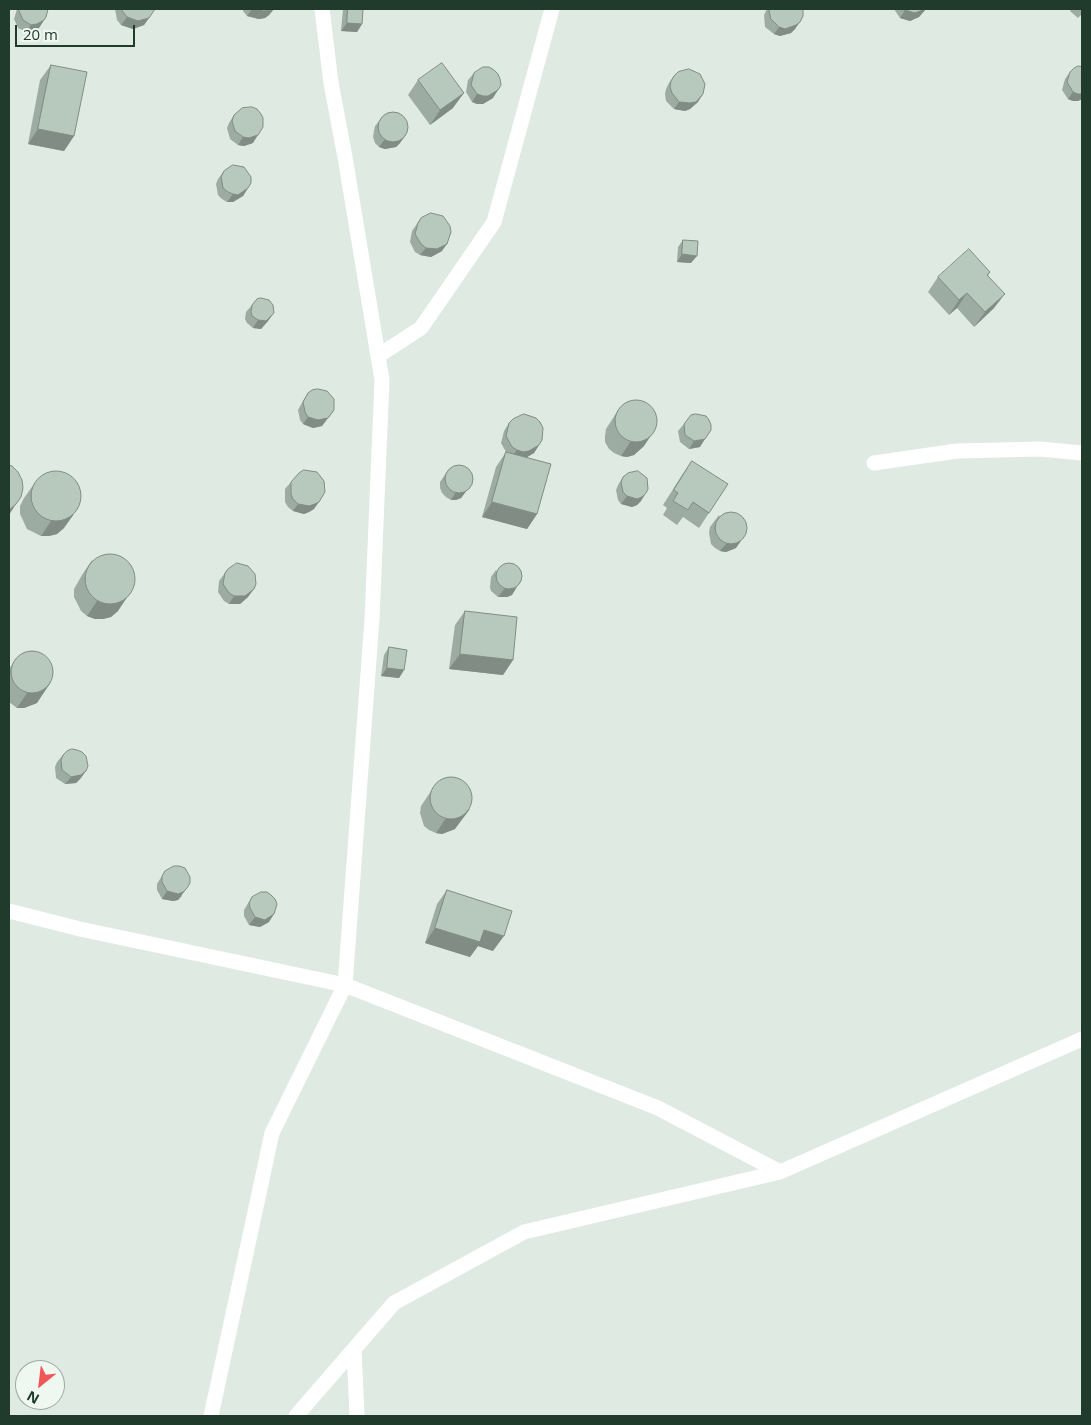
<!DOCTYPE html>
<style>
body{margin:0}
#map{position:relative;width:1091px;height:1425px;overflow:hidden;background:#dfeae2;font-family:"Open Sans",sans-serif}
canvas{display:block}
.frame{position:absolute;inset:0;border:10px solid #203a2c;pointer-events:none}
.north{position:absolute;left:15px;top:1360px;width:50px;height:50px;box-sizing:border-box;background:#eff7f1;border:1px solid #9caba2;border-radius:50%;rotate:209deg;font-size:14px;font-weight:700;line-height:20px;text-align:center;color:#203a2c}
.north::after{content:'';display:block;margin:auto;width:18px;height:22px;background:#f15657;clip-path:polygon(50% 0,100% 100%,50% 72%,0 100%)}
.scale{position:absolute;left:15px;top:25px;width:120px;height:22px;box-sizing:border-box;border:2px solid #203a2c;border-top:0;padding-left:6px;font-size:15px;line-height:18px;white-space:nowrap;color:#203a2c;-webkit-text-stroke:4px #eff7f1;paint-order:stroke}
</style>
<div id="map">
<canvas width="1091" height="1425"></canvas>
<div class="frame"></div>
<div class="north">N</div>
<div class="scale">20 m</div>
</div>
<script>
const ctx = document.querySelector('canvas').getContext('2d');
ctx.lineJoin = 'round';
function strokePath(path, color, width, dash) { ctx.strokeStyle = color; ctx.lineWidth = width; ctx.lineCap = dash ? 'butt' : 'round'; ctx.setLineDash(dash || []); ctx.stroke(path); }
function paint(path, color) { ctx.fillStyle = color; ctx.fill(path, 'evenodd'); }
const street = new Path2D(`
 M 378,356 L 421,328 L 494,222 L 552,9
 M 874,463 L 957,451 L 1040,449 L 1082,453
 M 9,911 L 80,929 L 345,985 L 658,1108 L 780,1172 L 524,1232 L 394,1303 L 296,1416
 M 780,1172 L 1082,1039
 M 354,1349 L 357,1416
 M 211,1416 L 272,1133 L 345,985 L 372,619 L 382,380 L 345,157 L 331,83 L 322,9`);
const wall = new Path2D(`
 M 17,9 L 48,9 L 46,17 L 39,28 L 31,32 L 26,32 L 18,28 L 14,19 Z
 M 115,9 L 155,9 L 144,25 L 133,29 L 121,25 L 117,20 Z
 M 243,9 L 274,9 L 269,15 L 265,18 L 259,19 L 247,16 L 243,11 Z
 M 343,9 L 363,9 L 362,24 L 357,32 L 341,31 Z
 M 767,9 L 803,9 L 795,29 L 791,33 L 780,36 L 774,34 L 765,27 L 764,15 Z
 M 894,9 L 926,9 L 919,17 L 910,21 L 900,18 Z
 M 1071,9 L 1082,9 L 1082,14 L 1078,18 L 1070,11 Z
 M 51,65 L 74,136 L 64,151 L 28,144 L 40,80 Z
 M 1082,67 L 1082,99 L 1078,101 L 1073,101 L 1068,99 L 1062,90 L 1065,79 L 1070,72 Z
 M 474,73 L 493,98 L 483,104 L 477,104 L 472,102 L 466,92 L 468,80 Z
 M 674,76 L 698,102 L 690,109 L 685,111 L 674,109 L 666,101 L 665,94 L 666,89 L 669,83 Z
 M 418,80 L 453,108 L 430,125 L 408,95 Z
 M 234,115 L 253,143 L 244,146 L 238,145 L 230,139 L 227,128 L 229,123 Z
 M 381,119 L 400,143 L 396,147 L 385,149 L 379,147 L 375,143 L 373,137 L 374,131 L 375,126 Z
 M 224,171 L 248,188 L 243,196 L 233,202 L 227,202 L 222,199 L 218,195 L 216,184 L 218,179 Z
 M 421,218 L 442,251 L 431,257 L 420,255 L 415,252 L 410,242 L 412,231 Z
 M 683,240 L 691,263 L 677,262 L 678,247 Z
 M 990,272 L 988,276 L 994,308 L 974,327 L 957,308 L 949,315 L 928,292 L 938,277 Z
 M 252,305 L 268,321 L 261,329 L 253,328 L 247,323 L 245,319 L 246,312 Z
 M 308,393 L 334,410 L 322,426 L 313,428 L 303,424 L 300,420 L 298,410 L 303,401 Z
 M 620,407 L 644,446 L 634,455 L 627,457 L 621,456 L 614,453 L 609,449 L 605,442 L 605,436 L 606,429 Z
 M 509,423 L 539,445 L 534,453 L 527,457 L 537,514 L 527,529 L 482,517 L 496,467 L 506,452 L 501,443 L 504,431 Z
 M 684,424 L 700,447 L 689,449 L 680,442 L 678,431 Z
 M 692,461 L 709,513 L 699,528 L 683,517 L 677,525 L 663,515 L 667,508 L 663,505 L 682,475 Z
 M 448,470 L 470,486 L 461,498 L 456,500 L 451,500 L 446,497 L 442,493 L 440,488 L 440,482 Z
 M 623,477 L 641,501 L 637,505 L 632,507 L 621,504 L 618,500 L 616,490 L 618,485 Z
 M 291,482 L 314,509 L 309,512 L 304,514 L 293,511 L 288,507 L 285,502 L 285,489 Z
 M 34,484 L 64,528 L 57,534 L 49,536 L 41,536 L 27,529 L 20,514 L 20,506 L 24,498 Z
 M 719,515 L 736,548 L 726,552 L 720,551 L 715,548 L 711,544 L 709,533 L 710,527 Z
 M 92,560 L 118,611 L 111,617 L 103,619 L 95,619 L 87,616 L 81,611 L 74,597 L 74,589 L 82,575 Z
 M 228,569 L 248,597 L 240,604 L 229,604 L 224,601 L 218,592 L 219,581 Z
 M 496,570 L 512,595 L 507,597 L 498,597 L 491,591 L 490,587 L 491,577 Z
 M 465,611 L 513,660 L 503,675 L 449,669 L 455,625 Z
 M 389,647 L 404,670 L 399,678 L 381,676 L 384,655 Z
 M 16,659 L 37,703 L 24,708 L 17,708 L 9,702 L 9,669 Z
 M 63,755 L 86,771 L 80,779 L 76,783 L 65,784 L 56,778 L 55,767 L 57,762 Z
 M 435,785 L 455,829 L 442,834 L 436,833 L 429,830 L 424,826 L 420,813 L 421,806 Z
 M 165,871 L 182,896 L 178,900 L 173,901 L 162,899 L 157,890 L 157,884 Z
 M 447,890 L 493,951 L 478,946 L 470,957 L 425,943 L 437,904 Z
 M 252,897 L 269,922 L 260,927 L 249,925 L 244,916 L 244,910 L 247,905 Z`);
const shadedWall = new Path2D(`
 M 252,9 L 274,9 L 269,15 L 265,18 L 259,19 L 247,16 Z
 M 926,9 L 919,17 L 910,21 L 900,18 L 905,10 Z
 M 127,17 L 149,18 L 144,25 L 133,29 L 121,25 Z
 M 44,20 L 39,28 L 31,32 L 26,32 L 31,25 Z
 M 800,22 L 795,29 L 791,33 L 780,36 L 774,34 L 779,27 Z
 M 347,23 L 362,24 L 357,32 L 341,31 Z
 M 498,90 L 493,98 L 483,104 L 477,104 L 472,102 L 477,94 Z
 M 1073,92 L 1082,94 L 1082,99 L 1078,101 L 1073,101 L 1068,99 Z
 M 464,93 L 453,108 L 430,125 L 440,110 Z
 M 703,94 L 698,102 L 690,109 L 685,111 L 674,109 L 679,102 Z
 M 38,129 L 74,136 L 64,151 L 28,144 Z
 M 258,135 L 253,143 L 244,146 L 238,145 L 243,137 Z
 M 406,135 L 400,143 L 396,147 L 385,149 L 379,147 L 385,139 Z
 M 248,188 L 243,196 L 233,202 L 227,202 L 233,194 Z
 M 447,244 L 442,251 L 431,257 L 420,255 L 426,248 Z
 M 682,254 L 697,256 L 691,263 L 677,262 Z
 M 967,293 L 957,308 L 949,315 L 959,300 Z
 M 1005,294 L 994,308 L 974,327 L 985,312 Z
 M 274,313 L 268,321 L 261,329 L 253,328 L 258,320 Z
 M 334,410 L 322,426 L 313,428 L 303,424 L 308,417 Z
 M 654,431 L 644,446 L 634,455 L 627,457 L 621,456 L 631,441 Z
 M 705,439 L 700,447 L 689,449 L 694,441 Z
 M 539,445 L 534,453 L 524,459 L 511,458 L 517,450 Z
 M 470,486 L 461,498 L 456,500 L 451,500 L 456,492 Z
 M 646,493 L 641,501 L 637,505 L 632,507 L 621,504 L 627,496 Z
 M 319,502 L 314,509 L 309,512 L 304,514 L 293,511 L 298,504 Z
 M 492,502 L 537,514 L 527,529 L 482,517 Z
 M 16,504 L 9,515 L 9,510 Z
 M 74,514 L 64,528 L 57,534 L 49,536 L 41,536 L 51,521 Z
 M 741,541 L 736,548 L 726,552 L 720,551 L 726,544 Z
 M 517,587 L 512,595 L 507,597 L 498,597 L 504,589 Z
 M 254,589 L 248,597 L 240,604 L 229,604 L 234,596 Z
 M 128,596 L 118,611 L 111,617 L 103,619 L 95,619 L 87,616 L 97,601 Z
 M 460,654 L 513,660 L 503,675 L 449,669 Z
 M 387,668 L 404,670 L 399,678 L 381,676 Z
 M 51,682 L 37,703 L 24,708 L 17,708 L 27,693 Z
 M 86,771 L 80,779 L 76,783 L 65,784 L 71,777 Z
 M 470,809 L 455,829 L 442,834 L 436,833 L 446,818 Z
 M 187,888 L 178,900 L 173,901 L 162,899 L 167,891 Z
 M 274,914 L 269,922 L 260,927 L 249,925 L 255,917 Z
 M 435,928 L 484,930 L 504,936 L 493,951 L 478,946 L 470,957 L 425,943 Z`);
const building = new Path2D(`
 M 20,9 L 48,9 L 46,17 L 44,20 L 37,24 L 31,25 L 23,20 L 19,11 Z
 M 122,9 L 155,9 L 149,18 L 138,21 L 127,17 L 123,12 Z
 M 256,9 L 273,9 L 270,10 L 264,11 Z
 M 348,9 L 363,9 L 362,24 L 347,23 Z
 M 769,9 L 803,9 L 803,16 L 800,22 L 796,25 L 785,29 L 779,27 L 771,19 Z
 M 904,9 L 925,9 L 915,13 L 905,10 Z
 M 442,63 L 464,93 L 440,110 L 418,80 Z
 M 51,65 L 87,72 L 74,136 L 38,129 Z
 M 1079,66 L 1082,67 L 1082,94 L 1078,94 L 1073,92 L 1067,82 L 1070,72 L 1074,68 Z
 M 483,67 L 489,67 L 494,70 L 498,74 L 500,79 L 501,85 L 498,90 L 488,96 L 483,96 L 477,94 L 471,85 L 474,73 Z
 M 689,69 L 700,74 L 705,84 L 703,94 L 696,102 L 690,103 L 679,102 L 672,93 L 670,87 L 671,81 L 674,76 L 678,72 Z
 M 252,107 L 257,109 L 261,114 L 263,118 L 263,127 L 258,135 L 249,138 L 243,137 L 235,131 L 232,121 L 234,115 L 242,108 Z
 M378 127a15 15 0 1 1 30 0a15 15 0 1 1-30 0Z
 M 233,165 L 244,167 L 251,177 L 251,183 L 248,188 L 238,195 L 233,194 L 228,192 L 223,188 L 222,182 L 221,177 L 224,171 Z
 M 431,213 L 443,216 L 450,226 L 451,232 L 447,244 L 437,249 L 426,248 L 421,244 L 415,234 L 418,223 L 421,218 Z
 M 683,240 L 698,241 L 697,256 L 682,254 Z
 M 969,249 L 990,272 L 987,275 L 1005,294 L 985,312 L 967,293 L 959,300 L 938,277 Z
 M 261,298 L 269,300 L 273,305 L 274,313 L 266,321 L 258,320 L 252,316 L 251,312 L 252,305 L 257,299 Z
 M 318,389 L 327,391 L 334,399 L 334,410 L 328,418 L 318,420 L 308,417 L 305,412 L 303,402 L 308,393 L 312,390 Z
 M615 421a21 21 0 1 1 42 0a21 21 0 1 1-42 0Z
 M 524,414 L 536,418 L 540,422 L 543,428 L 542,440 L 539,445 L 529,451 L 523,452 L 517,450 L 512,447 L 506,436 L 509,423 L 513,419 Z
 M 696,414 L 706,416 L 709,420 L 711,425 L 711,430 L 705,439 L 694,441 L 685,435 L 684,424 L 691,415 Z
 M 506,452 L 551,464 L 537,514 L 492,502 Z
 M 692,461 L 728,484 L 709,513 L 693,502 L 688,510 L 673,501 L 678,493 L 674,490 Z
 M 9,465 L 12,466 L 18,472 L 22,480 L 23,488 L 21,497 L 16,504 L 9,510 Z
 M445 479a14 14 0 1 1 28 0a14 14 0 1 1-28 0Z
 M 304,470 L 317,472 L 324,481 L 325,492 L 319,502 L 315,504 L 309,506 L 298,504 L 293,499 L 291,494 L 291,482 L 299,473 Z
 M31 496a25 25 0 1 1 50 0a25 25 0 1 1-50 0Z
 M 638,471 L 647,478 L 648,489 L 646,493 L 642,497 L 637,499 L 627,496 L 623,492 L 621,482 L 623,477 L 628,473 Z
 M715 528a16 16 0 1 1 32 0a16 16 0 1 1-32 0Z
 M85 579a25 25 0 1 1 50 0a25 25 0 1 1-50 0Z
 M496 576a13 13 0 1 1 26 0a13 13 0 1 1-26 0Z
 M 237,563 L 248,566 L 255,574 L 256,584 L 254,589 L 245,596 L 234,596 L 229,593 L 223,584 L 225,573 L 228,569 Z
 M 465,611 L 517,617 L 513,660 L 460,654 Z
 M 389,647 L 407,650 L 404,670 L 387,668 Z
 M11 672a21 21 0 1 1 42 0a21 21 0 1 1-42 0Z
 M 72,749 L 77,750 L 82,752 L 86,756 L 88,766 L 86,771 L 81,775 L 71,777 L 62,770 L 61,760 L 63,755 L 67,751 Z
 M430 798a21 21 0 1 1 42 0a21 21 0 1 1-42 0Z
 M 174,866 L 179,866 L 185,868 L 190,877 L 190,883 L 187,888 L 183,892 L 178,894 L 167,891 L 162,882 L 162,876 L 165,871 Z
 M 447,890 L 512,911 L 504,936 L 484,930 L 480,942 L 435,928 Z
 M 261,892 L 267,892 L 271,895 L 275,899 L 277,904 L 274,914 L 265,920 L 255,917 L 250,908 L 249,903 L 252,897 Z`);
strokePath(street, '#fff', 15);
paint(wall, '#9daca3');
paint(shadedWall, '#808c84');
paint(building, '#b7c8bd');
strokePath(building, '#808c84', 1);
</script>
